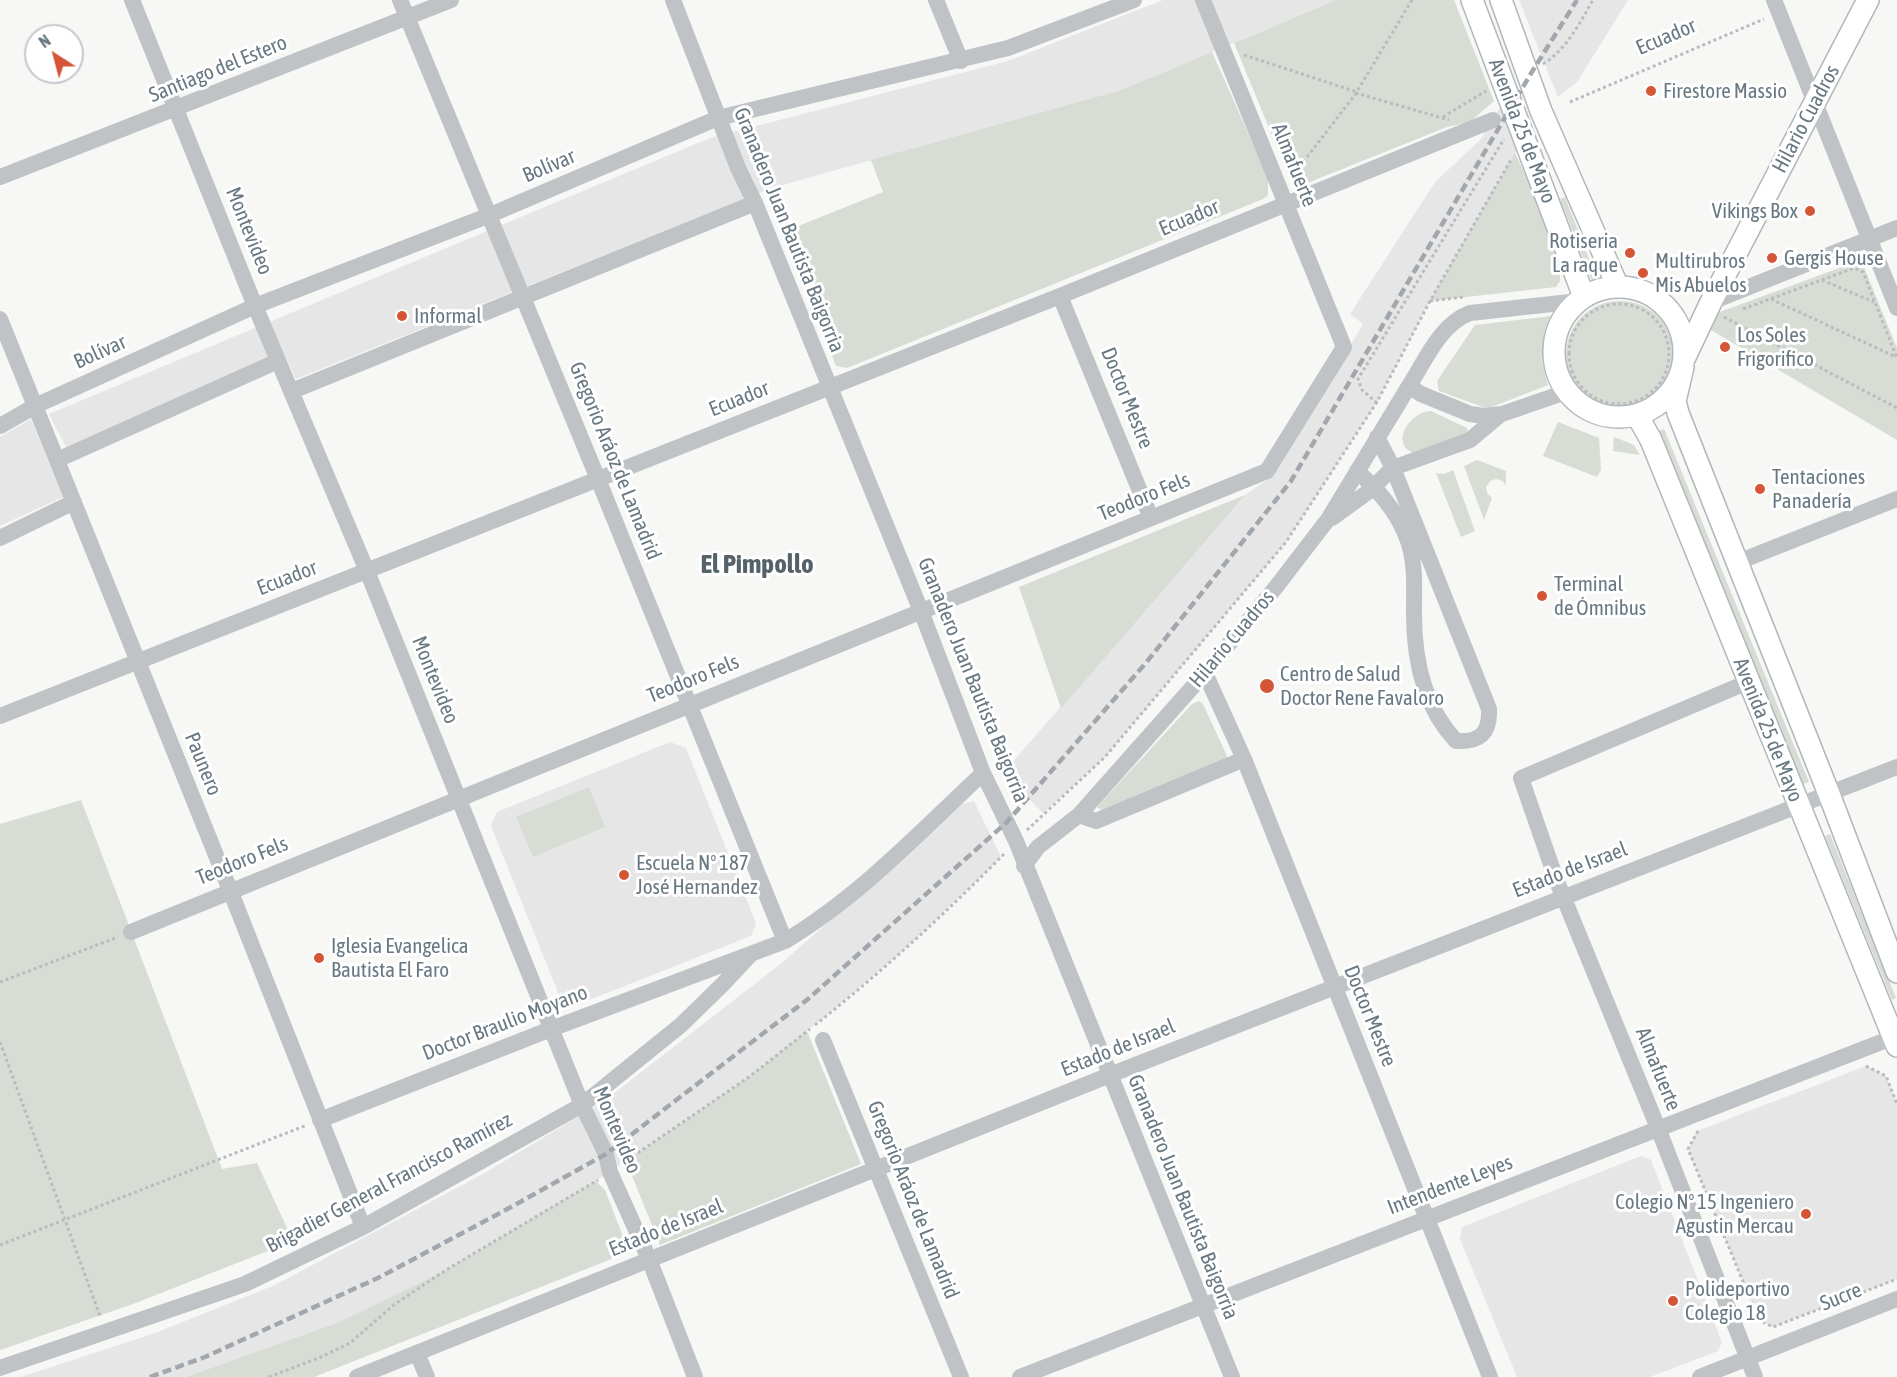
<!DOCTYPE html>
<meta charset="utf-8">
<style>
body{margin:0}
#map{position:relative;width:1897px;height:1377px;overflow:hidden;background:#f7f7f5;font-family:"Asap Condensed",sans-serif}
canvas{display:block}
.north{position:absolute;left:24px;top:24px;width:60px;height:60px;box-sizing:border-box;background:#fff;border:2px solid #c3c9cd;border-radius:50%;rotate:324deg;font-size:16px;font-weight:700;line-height:24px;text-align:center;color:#697983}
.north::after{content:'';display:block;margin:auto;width:21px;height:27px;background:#d55537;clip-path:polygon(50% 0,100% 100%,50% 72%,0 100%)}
</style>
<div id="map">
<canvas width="1897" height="1377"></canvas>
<div class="north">N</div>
</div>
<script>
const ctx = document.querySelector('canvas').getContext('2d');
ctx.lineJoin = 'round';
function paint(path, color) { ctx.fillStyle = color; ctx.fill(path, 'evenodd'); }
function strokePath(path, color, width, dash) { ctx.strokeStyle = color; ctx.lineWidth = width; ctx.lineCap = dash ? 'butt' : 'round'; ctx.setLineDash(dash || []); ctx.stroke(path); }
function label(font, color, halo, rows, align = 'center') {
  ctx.font = font + ' "Asap Condensed",sans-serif'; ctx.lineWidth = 6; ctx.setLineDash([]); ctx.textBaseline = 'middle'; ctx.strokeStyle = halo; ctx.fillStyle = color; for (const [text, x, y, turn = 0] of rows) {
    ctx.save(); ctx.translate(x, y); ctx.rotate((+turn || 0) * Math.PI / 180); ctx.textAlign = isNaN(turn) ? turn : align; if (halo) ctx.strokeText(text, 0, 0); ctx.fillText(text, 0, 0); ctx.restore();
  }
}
const built = new Path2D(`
 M 1163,0 L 1336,0 L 1121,90 L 772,188 L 296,379 L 285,356 L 66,447 L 49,414 L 710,138 L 1008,61 Z
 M 1519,0 L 1628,0 L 1577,82 L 1558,97 Z
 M 1500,107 L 1519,147 L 1430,301 L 1377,402 L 1286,542 L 1105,757 L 1043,813 L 1003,773 L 1245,495 L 1273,476 L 1363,324 L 1350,314 L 1435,182 L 1481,139 Z
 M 31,419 L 63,497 L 0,526 L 0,437 Z
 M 670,742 L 686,748 L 756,923 L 751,936 L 574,1006 L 562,1002 L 491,826 L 497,812 Z
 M 974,801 L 1001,857 L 966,891 L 900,953 L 827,1015 L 749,1077 L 581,1191 L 446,1270 L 339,1322 L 186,1377 L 21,1377 L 155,1333 L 275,1285 L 483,1174 L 604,1101 L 783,962 L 962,804 Z
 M 1866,1066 L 1886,1076 L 1897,1104 L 1897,1279 L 1773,1327 L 1759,1320 L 1688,1149 L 1697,1131 Z
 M 1641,1156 L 1651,1160 L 1718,1332 L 1722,1342 L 1718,1351 L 1650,1377 L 1517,1377 L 1460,1239 L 1462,1227 Z`);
const green = new Path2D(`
 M 1336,0 L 1454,0 L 1494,101 L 1470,122 L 1447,127 L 1300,186 L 1290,179 L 1234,43 Z
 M 1212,52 L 1268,178 L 1268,195 L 1263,199 L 847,368 L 836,366 L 786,231 L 883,192 L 871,160 L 1121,90 Z
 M 1515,153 L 1538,203 L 1560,264 L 1560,281 L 1556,287 L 1430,301 Z
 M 1565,197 L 1597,279 L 1592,281 L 1560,199 Z
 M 1861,260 L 1897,348 L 1897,440 L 1711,330 L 1717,313 Z
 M1566 355a54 54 0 1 1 108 0a54 54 0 1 1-108 0Z
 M 1560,315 L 1546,332 L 1542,361 L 1548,385 L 1489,408 L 1483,407 L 1439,391 L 1437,381 L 1475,325 Z
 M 1431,411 L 1467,428 L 1468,434 L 1417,454 C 1388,447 1408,412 1431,411 Z
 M 1558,422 L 1599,438 L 1601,470 L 1597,477 L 1543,456 Z
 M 1664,429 L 1809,782 L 1803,784 L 1658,431 Z
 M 1614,437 L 1634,445 L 1640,455 L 1613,451 Z
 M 1477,460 L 1506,471 L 1506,486 L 1503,481 L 1496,479 L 1490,481 L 1486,487 L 1487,493 L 1492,498 L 1484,520 L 1464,466 Z
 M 1453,470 L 1475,531 L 1461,537 L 1436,473 L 1444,474 Z
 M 1245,495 L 1064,705 L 1061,708 L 1019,587 Z
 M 1199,701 L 1203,704 L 1227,756 L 1225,762 L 1101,810 L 1097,807 L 1192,704 Z
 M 589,787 L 605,827 L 533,857 L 516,817 Z
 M 81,800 L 222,1169 L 257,1163 L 293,1241 L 133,1304 L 0,1350 L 0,824 Z
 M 1830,834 L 1896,998 L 1892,1000 L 1825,836 Z
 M 807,1031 L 861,1164 L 660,1245 L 626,1161 L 749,1077 Z
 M 596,1181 L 605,1190 L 629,1252 L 314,1377 L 186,1377 L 339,1322 L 446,1270 Z`);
const path = new Path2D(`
 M 1412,0 L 1356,93 L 1449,120
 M 1244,55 L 1357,92 L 1291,178
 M 1543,64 C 1567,49 1579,24 1593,0
 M 1570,102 L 1764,19
 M 1443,117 L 1486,91
 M 1822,280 L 1874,302
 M 1771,299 L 1896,357
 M 1430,301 L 1464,297
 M1569 354a50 50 0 1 1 100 0a50 50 0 1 1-100 0Z
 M 1743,309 L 1854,268 L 1863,272 L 1897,358
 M 1724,317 L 1897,408
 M 1377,403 L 1362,390 L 1358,379 L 1504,139
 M 1027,830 L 1105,757 L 1286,542 L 1377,402 L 1430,301 L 1512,158
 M 0,982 L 118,937
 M 815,1025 C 882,972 945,914 1004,854
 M 0,1042 L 100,1316
 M 1866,1066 L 1886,1076 L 1897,1104
 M 1698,1131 L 1688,1149 L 1759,1320 L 1773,1327 L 1897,1279
 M 623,1163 L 749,1077 L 810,1029
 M 0,1245 L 307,1125
 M 269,1377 L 321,1357 L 350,1343 L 395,1304 L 446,1270 L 598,1180`);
const minor = new Path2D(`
 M 132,0 L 255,306 L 367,571 L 582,1105 L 606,1154 L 610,1172 L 649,1259 L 695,1377
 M 400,0 L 598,479 L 785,941
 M 673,0 L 738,168 L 755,203 L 921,611 L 983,773 L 1016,841 L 1232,1377
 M 936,0 L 961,61
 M 1774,0 L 1897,308
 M 0,177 L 451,0
 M 1060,296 L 1151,518
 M 1711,302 L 1897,228
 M 0,319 L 230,890 L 363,1227
 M 292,391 L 755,203
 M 1566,392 L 1502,414 L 1484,416 L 1470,414 L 1421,394 L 1409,386 C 1425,361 1440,324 1470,313 L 1579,301
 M 0,426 L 35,406 L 255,306 L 490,215 L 718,118 L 1008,48 L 1134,0
 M 57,460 L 278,361
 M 1357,471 C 1379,491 1398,512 1408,541 C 1416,564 1414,589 1414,614 C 1414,659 1424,707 1456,741 C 1480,742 1490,734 1489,709 L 1393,468 L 1377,437
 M 1332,518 L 1368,492 L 1393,468 L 1470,440 L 1501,414
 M 0,538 L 74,502
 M 1738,562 L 1897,499
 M 1205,673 L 1244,759 L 1490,1377
 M 1748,682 L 1521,778 L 1556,879 L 1658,1128 L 1755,1377
 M 0,716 L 1060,296 L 1493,120
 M 1079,815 L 1096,821 L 1244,759
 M 1024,866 L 1038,847 L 1079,815 L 1205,673 L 1276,587 L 1329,518 L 1409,386
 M 131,932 L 1267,471 L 1344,347 L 1203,0
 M 823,1040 L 961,1377
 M 320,1120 L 551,1029 L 785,941 C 859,897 920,832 983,773
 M 417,1353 L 427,1377
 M 0,1368 L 245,1284 L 363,1227 L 582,1105 L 681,1025 L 723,984 L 751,954
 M 357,1377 L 1110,1075 L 1897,767
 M 1020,1377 L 1897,1036
 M 1700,1377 L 1897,1299`);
const major = new Path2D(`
 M 1472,0 L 1584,297
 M 1501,0 L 1541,111 L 1618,287
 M1554 352a65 65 0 1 1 130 0a65 65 0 1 1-130 0Z
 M 1685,357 L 1711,302 L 1868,0
 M 1683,367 L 1675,401 L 1678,413 L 1829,794 L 1897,972
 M 1637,415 L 1651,440 L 1897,1046`);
const rail = new Path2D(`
 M 150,1377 L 205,1357 L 380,1277 L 513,1206 L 606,1154 L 808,999 L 1006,823 L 1145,664 L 1291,481 L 1530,75 L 1577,0`);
const markers = [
 [1651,91,6,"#d55537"],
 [1810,211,6,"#d55537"],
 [1630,253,6,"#d55537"],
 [1772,258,6,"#d55537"],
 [1643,273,6,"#d55537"],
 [402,316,6,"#d55537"],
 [1725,347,6,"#d55537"],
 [1760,489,6,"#d55537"],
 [1542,596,6,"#d55537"],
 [1267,686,8,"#d55537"],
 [624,875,6,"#d55537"],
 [319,958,6,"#d55537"],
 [1806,1214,6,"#d55537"],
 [1673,1301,6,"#d55537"]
];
const streetNames = [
 ["Ecuador",1666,37,-23],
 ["Santiago del Estero",218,69,-22],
 ["Hilario Cuadros",1806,119,-62],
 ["Avenida 25 de Mayo",1522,131,69],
 ["Almafuerte",1294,165,68],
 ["Bolívar",549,166,-23],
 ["Ecuador",1189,218,-23],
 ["Granadero Juan Bautista Baigorria",789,230,68],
 ["Montevideo",249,231,68],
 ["Bolívar",100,352,-24],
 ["Doctor Mestre",1127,398,68],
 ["Ecuador",739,399,-22],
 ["Gregorio Aráoz de Lamadrid",615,461,68],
 ["Teodoro Fels",1144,497,-22],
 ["Ecuador",287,578,-21],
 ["Hilario Cuadros",1232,639,-50],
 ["Teodoro Fels",693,679,-22],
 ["Montevideo",435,680,68],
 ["Granadero Juan Bautista Baigorria",973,680,68],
 ["Avenida 25 de Mayo",1768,730,68],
 ["Paunero",203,764,68],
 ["Teodoro Fels",242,861,-22],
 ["Estado de Israel",1570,870,-21],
 ["Doctor Mestre",1370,1016,68],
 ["Doctor Braulio Moyano",505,1023,-21],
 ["Estado de Israel",1118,1048,-22],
 ["Almafuerte",1658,1069,68],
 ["Montevideo",617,1130,67],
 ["Brigadier General Francisco Ramírez",389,1183,-28],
 ["Intendente Leyes",1450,1185,-21],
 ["Granadero Juan Bautista Baigorria",1183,1197,68],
 ["Gregorio Aráoz de Lamadrid",913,1200,68],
 ["Estado de Israel",666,1228,-22],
 ["Sucre",1841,1297,-22]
];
const poiNames = [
 ["Firestore Massio",1663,91],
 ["Vikings Box",1798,211,"right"],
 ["Rotiseria",1618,241,"right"],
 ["La raque",1618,265,"right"],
 ["Gergis House",1784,258],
 ["Multirubros",1655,261],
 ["Mis Abuelos",1655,285],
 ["Informal",414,316],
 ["Los Soles",1737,335],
 ["Frigorifico",1737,359],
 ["Tentaciones",1772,477],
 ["Panadería",1772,501],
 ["Terminal",1554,584],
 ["de Ómnibus",1554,608],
 ["Centro de Salud",1280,674],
 ["Doctor Rene Favaloro",1280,698],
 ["Escuela N° 187",636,863],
 ["José Hernandez",636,887],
 ["Iglesia Evangelica",331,946],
 ["Bautista El Faro",331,970],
 ["Colegio Nº 15 Ingeniero",1794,1202,"right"],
 ["Agustin Mercau",1794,1226,"right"],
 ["Polideportivo",1685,1289],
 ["Colegio 18",1685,1313]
];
const districtNames = [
 ["El Pimpollo",757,564]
];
paint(built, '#e5e6e5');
paint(green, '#d7dcd4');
strokePath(major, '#b2b7ba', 24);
strokePath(path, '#b9bcbe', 3, [3, 3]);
strokePath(minor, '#bfc3c6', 16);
strokePath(major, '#fff', 21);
strokePath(rail, '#a1a7ac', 4.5, [9, 4.5]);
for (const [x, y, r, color] of markers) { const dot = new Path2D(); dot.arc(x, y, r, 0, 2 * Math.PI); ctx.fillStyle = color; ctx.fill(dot); strokePath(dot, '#fff', 2); }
label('21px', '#697983', '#fff', streetNames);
label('21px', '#697983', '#fff', poiNames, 'left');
label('bold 27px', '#566269', '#fff', districtNames);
</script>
